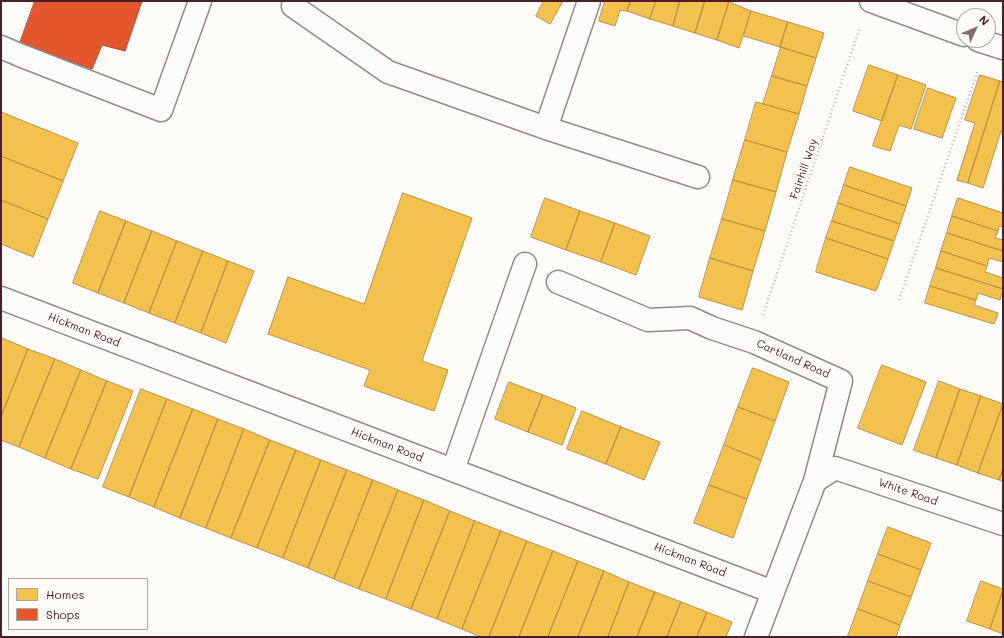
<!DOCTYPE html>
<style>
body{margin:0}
#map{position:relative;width:1004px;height:638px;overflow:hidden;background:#fcfbf8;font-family:Mali,sans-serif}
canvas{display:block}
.frame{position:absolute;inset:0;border:2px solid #4a1f2b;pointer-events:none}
.legend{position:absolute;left:8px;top:578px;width:140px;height:52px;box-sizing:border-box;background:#fdfcf7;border:1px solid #b5a4a5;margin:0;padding:5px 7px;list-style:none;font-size:12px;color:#4a1f2b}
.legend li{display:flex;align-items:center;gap:8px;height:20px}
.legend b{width:20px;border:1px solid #b5a4a5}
.north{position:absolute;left:956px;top:8px;width:40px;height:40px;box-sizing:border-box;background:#fdfcf7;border:1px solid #b5a4a5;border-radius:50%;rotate:46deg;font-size:11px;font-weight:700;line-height:16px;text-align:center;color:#4a1f2b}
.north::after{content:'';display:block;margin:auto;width:14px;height:18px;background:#886c73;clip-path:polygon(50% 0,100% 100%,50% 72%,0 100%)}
</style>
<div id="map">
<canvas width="1004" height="638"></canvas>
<div class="frame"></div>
<ul class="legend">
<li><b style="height:11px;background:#f2c14e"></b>Homes</li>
<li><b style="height:11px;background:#e4572e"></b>Shops</li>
</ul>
<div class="north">N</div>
</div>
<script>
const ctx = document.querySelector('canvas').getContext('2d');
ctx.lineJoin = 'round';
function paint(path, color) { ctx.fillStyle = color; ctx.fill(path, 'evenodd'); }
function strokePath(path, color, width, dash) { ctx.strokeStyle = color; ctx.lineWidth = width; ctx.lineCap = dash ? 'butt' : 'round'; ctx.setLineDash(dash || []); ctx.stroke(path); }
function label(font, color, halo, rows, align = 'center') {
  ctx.font = font + ' Mali,sans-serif'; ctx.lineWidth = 4; ctx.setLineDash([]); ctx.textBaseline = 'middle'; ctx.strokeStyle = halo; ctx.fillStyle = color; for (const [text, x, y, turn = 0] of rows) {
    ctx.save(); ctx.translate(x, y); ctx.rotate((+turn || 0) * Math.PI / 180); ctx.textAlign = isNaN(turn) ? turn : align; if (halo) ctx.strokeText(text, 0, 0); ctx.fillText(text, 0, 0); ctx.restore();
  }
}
const homes = new Path2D(`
 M 544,1 L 563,1 L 550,24 L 536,16 Z
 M 605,1 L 631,1 L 627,11 L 620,10 L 615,26 L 599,21 Z
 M 631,1 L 656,1 L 650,19 L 627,11 Z
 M 656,1 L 680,1 L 673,26 L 650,19 Z
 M 680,1 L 705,1 L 695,33 L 673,26 Z
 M 705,1 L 725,1 L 729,2 L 717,40 L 695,33 Z
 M 729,2 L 751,11 L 739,48 L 717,40 Z
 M 751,11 L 788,22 L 780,47 L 744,36 Z
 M 788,22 L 824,33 L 816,58 L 780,47 Z
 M 781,47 L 816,58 L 807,86 L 772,76 Z
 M 869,65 L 898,75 L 882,121 L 853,111 Z
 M 898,75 L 926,85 L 911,129 L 899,125 L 890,151 L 873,146 Z
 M 980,75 L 1000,81 L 968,183 L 957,180 L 975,123 L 965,120 Z
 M 772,76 L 807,86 L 799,114 L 763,104 Z
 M 1000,81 L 1003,82 L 1003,131 L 1001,131 L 983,188 L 968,183 Z
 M 928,88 L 956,98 L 942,138 L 914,129 Z
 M 756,102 L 799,114 L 787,152 L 745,140 Z
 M 1,112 L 78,143 L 63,181 L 1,156 Z
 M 745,140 L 787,152 L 776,192 L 733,180 Z
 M 1,156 L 63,181 L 48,219 L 1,200 Z
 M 850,167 L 912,188 L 906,206 L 844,185 Z
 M 733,180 L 776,192 L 765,231 L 722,219 Z
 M 844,185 L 906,206 L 900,224 L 838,203 Z
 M 403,193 L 472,218 L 422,361 L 448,370 L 434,411 L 364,386 L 370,370 L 268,334 L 288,277 L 364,304 Z
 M 545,198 L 580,211 L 566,250 L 531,237 Z
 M 958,198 L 1003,213 L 1003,227 L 999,226 L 998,231 L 952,216 Z
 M 1,200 L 48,219 L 33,257 L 1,244 Z
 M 838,203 L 900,224 L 894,241 L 832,221 Z
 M 100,211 L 126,221 L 98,293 L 73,283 Z
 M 580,211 L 615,223 L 601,262 L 566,250 Z
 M 952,216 L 998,231 L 995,238 L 1003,240 L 1003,251 L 947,233 Z
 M 722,219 L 765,231 L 753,271 L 710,258 Z
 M 126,221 L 152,231 L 124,303 L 98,293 Z
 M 832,221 L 894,241 L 888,259 L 826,238 Z
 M 615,223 L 650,236 L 636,275 L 601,262 Z
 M 152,231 L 177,241 L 149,313 L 124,303 Z
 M 947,233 L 1003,251 L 1003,262 L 989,258 L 987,266 L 941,251 Z
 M 826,238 L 888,259 L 876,291 L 816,272 Z
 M 177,241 L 203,251 L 175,323 L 149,313 Z
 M 203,251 L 228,261 L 201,333 L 175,323 Z
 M 941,251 L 987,266 L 985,272 L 1003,278 L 1003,289 L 936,268 Z
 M 710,258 L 753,271 L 742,310 L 699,297 Z
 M 228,261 L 254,271 L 226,343 L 201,333 Z
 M 936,268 L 1003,289 L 1000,300 L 978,293 L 976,300 L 930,286 Z
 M 930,286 L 976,300 L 974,305 L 998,313 L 994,324 L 925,303 Z
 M 2,338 L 28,349 L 1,417 L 1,341 Z
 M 28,349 L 55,359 L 19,447 L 1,440 L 1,417 Z
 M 55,359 L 81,370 L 45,458 L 19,447 Z
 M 882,365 L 926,382 L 902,445 L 858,428 Z
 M 753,368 L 789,382 L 775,421 L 738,407 Z
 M 81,370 L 107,381 L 71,469 L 45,458 Z
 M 107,381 L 133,391 L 98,479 L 71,469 Z
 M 939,381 L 960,389 L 936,458 L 914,450 Z
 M 509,382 L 543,395 L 528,432 L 495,419 Z
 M 141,389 L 167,399 L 129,497 L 103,487 Z
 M 960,389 L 981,396 L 957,465 L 936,458 Z
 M 543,395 L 576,408 L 562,445 L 528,432 Z
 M 981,396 L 1003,404 L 978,473 L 957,465 Z
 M 167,399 L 193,409 L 154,507 L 129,497 Z
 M 1003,404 L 1003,469 L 999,480 L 978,473 Z
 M 738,407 L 775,421 L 761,460 L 724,445 Z
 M 193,409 L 218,419 L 180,518 L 154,507 Z
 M 582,411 L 621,427 L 606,464 L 567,449 Z
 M 218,419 L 244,429 L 206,528 L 180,518 Z
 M 621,427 L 660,442 L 644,480 L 606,464 Z
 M 244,429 L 270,440 L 231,538 L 206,528 Z
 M 270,440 L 296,450 L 257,548 L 231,538 Z
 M 724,445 L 761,460 L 747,499 L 709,485 Z
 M 296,450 L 321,460 L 283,558 L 257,548 Z
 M 321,460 L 347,470 L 308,568 L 283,558 Z
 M 1003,469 L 1003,482 L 999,480 Z
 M 347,470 L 373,480 L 334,579 L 308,568 Z
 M 373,480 L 398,490 L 359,589 L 334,579 Z
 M 709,485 L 747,499 L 733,538 L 694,523 Z
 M 398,490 L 424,500 L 386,599 L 359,589 Z
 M 424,500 L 450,511 L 411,609 L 386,599 Z
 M 450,511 L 475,521 L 437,619 L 411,609 Z
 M 475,521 L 501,531 L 462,629 L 437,619 Z
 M 888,527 L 931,543 L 921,570 L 878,554 Z
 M 501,531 L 527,541 L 489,637 L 481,637 L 462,629 Z
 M 527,541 L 553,551 L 519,637 L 489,637 Z
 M 553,551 L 578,561 L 548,637 L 519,637 Z
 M 878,554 L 921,570 L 911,597 L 868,581 Z
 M 578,561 L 604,571 L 578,637 L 548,637 Z
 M 604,571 L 629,582 L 608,637 L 578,637 Z
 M 868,581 L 911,597 L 900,625 L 858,609 Z
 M 981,581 L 1003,589 L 990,629 L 967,621 Z
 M 629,582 L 655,592 L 637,637 L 608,637 Z
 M 655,592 L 681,602 L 667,637 L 637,637 Z
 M 1003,592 L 1003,634 L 990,629 Z
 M 681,602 L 707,612 L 697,637 L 667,637 Z
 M 858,609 L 900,625 L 896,637 L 852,637 L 848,636 Z
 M 707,612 L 732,622 L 726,637 L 697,637 Z`);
const shops = new Path2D(`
 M 35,1 L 142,1 L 125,51 L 102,45 L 92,69 L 20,43 Z`);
const path = new Path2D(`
 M 899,300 L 978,70
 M 763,315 L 860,27`);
const minor = new Path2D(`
 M 871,1 L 964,35
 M 293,6 L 388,72 L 546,128 L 698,177
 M 978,40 L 1003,48
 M 1,47 L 22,56 L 161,110 L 200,1
 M 546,128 L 589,1
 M 558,282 L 648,320 L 690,318 L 712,328 L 754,342 L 841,381 L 815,481 L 756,637
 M 1,298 L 773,592
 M 453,470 L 525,264
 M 815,481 L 835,468 L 1003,524`);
const streetNames = [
 ["Fairhill Way",804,169,-71],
 ["Hickman Road",84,330,21],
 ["Cartland Road",793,359,24],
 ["Hickman Road",387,445,21],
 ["White Road",908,492,19],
 ["Hickman Road",690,560,21]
];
paint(homes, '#f2c14e');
strokePath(homes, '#c09044', 1);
paint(shops, '#e4572e');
strokePath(shops, '#b6462d', 1);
strokePath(minor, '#928a8b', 25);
strokePath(path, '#bbb6b6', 2.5, [1, 3]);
strokePath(minor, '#fbfbf9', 22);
label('11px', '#4a1f2b', '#fdfcf7', streetNames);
</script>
